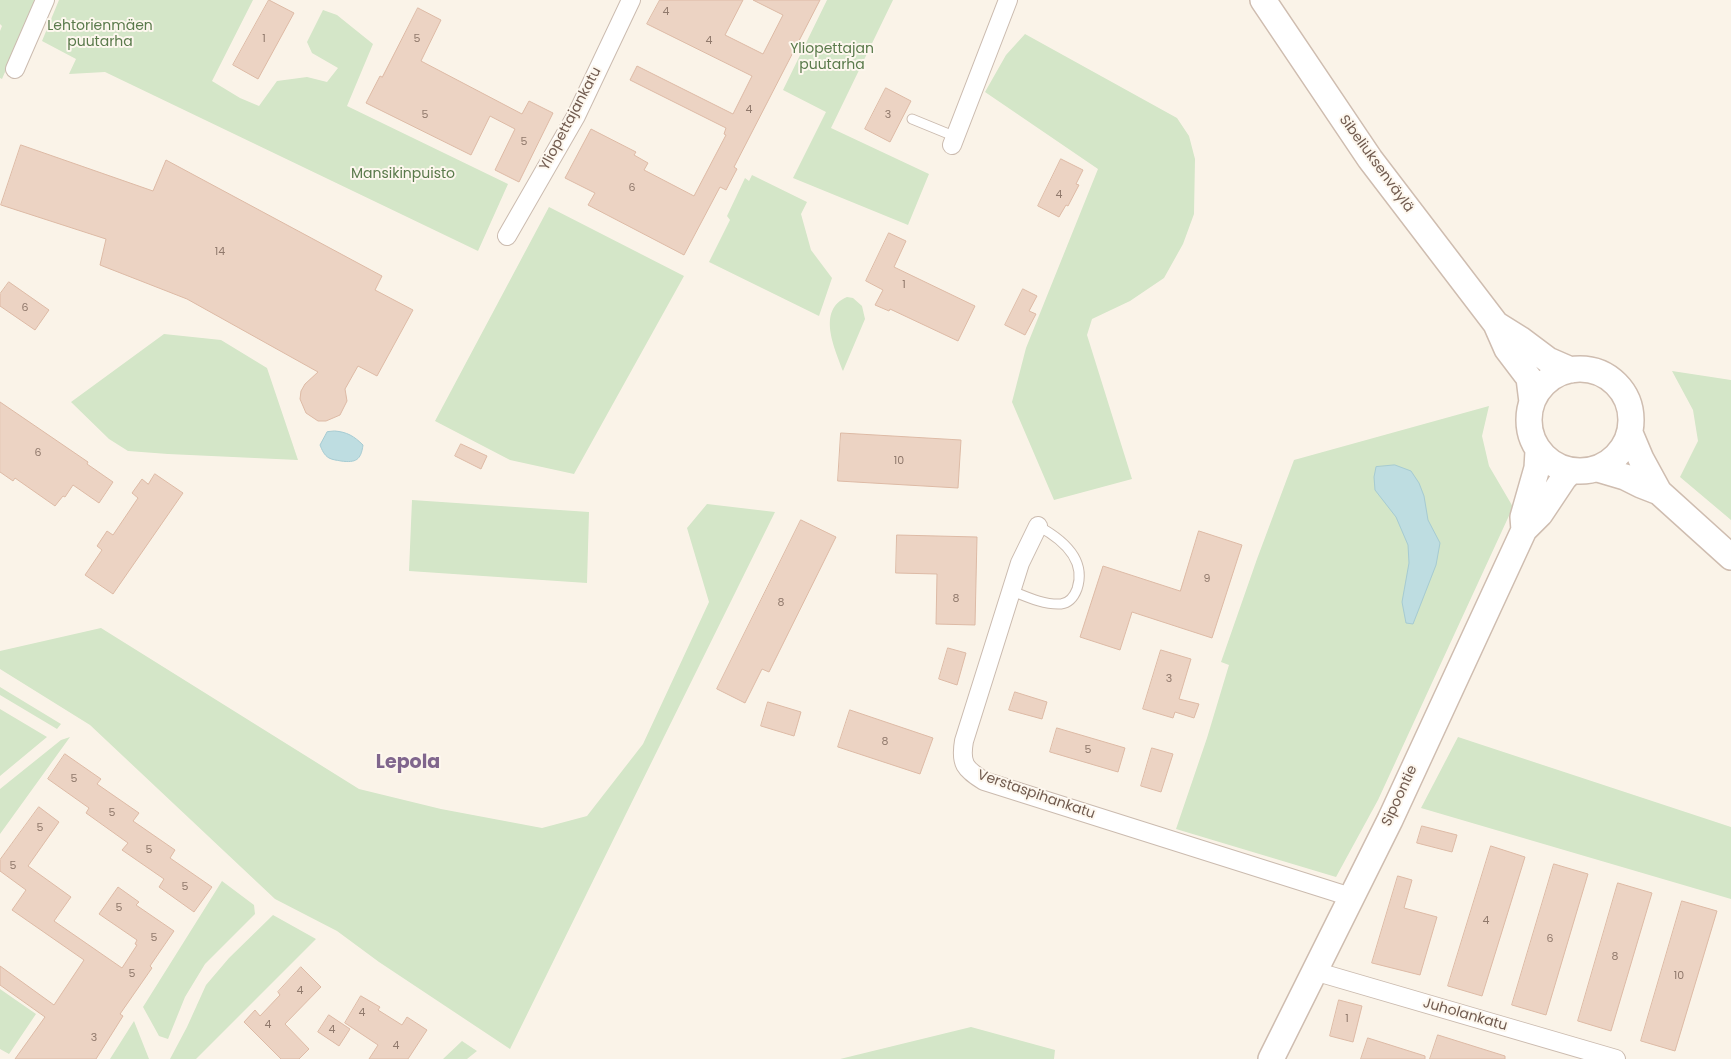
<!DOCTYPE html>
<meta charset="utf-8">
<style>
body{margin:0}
canvas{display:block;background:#faf3e8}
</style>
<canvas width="1731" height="1059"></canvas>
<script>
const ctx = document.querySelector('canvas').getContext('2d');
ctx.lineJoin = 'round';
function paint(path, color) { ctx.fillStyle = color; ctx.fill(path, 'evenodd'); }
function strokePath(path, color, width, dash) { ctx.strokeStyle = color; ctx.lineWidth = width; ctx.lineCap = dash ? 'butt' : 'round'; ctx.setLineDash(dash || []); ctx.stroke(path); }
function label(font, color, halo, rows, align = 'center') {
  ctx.font = font + ' Poppins,sans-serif'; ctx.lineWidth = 4; ctx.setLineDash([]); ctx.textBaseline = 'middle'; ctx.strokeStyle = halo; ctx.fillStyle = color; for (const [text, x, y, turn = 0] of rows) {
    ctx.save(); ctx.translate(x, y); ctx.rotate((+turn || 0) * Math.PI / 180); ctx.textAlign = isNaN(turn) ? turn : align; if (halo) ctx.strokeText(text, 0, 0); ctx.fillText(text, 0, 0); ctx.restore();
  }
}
const green = new Path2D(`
 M 0,0 L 36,0 L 2,79 L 0,78 L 0,31 L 2,26 L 0,24 Z
 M 59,0 L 253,0 L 212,81 L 240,98 L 259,106 L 277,81 L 307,77 L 327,82 L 338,68 L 312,53 L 307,42 L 323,10 L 337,15 L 373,44 L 347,106 L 508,184 L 478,251 L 105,72 L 69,74 L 76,59 L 42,41 Z
 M 827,0 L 893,0 L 831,128 L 929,174 L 908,225 L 793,178 L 826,112 L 783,90 Z
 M 1025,34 L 1177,118 L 1189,136 L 1195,159 L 1194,214 L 1183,244 L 1164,278 L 1130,301 L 1092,319 L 1087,335 L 1132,479 L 1054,500 L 1012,402 L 1026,348 L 1098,169 L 985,92 L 1006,55 Z
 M 752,175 L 807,202 L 801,214 L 811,250 L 832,278 L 819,316 L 709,262 L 730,220 L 727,216 L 745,178 L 749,181 Z
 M 549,207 L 684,276 L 574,474 L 510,460 L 435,421 Z
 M 847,297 L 853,298 L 862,306 L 865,319 L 843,371 C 835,349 816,310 847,297 Z
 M 164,334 L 221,340 L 267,368 L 298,460 L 168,454 L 128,451 L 109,439 L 71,402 Z
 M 1672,371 L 1731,380 L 1731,520 L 1680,477 L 1698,441 L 1693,410 Z
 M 1489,406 L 1482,436 L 1489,466 L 1513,507 L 1378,800 L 1336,877 L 1176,829 L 1207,738 L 1229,665 L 1221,662 L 1257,559 L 1294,460 Z
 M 412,500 L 589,512 L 587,583 L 409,571 Z
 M 707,504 L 775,512 L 510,1049 L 379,962 L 337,931 L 275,899 L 90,725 L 0,669 L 0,651 L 101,628 L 359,789 L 441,809 L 542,828 L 587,816 L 643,744 L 709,602 L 687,528 Z
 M 0,687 L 61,724 L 57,729 L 0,695 Z
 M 0,709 L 47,737 L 0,776 Z
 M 70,737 L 0,834 L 0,789 L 61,740 Z
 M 1458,737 L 1731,827 L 1731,899 L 1421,808 Z
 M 222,881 L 254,905 L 255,914 L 205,964 L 185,997 L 168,1039 L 159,1036 L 143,1007 Z
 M 273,915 L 316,939 L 196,1059 L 170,1059 L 187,1027 L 206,985 L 229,958 Z
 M 0,989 L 36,1014 L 9,1054 L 0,1049 Z
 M 134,1021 L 149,1059 L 110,1059 Z
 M 971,1027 L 1055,1050 L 1054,1059 L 840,1059 Z
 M 462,1041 L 477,1051 L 467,1059 L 443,1059 Z`);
const water = new Path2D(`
 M 335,431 C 347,432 354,436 363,445 C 361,460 356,463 341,461 C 336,460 333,460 329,458 C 324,455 322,450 320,445 L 327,432 Z
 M 1395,465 L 1411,471 L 1419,483 L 1424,496 L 1428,520 L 1440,543 L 1436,565 L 1413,624 L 1406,623 L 1402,602 L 1409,563 L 1408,545 L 1396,517 L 1375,490 L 1374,477 L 1376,467 Z`);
const building = new Path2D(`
 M 269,0 L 294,13 L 258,79 L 233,65 Z
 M 660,0 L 743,0 L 725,35 L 763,54 L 783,15 L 753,0 L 820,0 L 734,167 L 737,169 L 726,190 L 720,187 L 684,255 L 588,205 L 595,193 L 565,178 L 591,129 L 636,152 L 634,155 L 648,163 L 644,170 L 694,196 L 726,135 L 724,134 L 726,128 L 630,80 L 637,66 L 733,114 L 752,76 L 647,24 Z
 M 418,8 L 441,20 L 421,61 L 522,114 L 529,101 L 553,113 L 519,182 L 495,170 L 515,129 L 490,116 L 471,155 L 366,103 L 380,76 L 382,77 Z
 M 886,88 L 911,101 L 890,142 L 865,129 Z
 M 21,145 L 153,191 L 166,160 L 382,276 L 375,290 L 413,310 L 377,376 L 358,366 L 345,389 L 347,401 L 340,415 L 326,421 L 318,421 L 306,413 L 300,399 L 301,391 L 305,384 L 318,372 L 187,299 L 100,265 L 106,239 L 1,205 Z
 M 1061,159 L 1083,170 L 1076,184 L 1079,185 L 1068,206 L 1066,205 L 1059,217 L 1038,206 Z
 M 889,233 L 906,241 L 894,267 L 975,306 L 958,341 L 890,309 L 889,311 L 875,305 L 883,290 L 866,281 Z
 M 9,282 L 49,310 L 35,330 L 0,306 L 0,294 Z
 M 1023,289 L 1037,296 L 1029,311 L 1036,314 L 1025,335 L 1005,325 Z
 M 0,402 L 88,462 L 87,464 L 113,482 L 99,503 L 73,485 L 65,497 L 63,496 L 55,506 L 15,478 L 13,481 L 0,472 Z
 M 841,433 L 961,440 L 958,488 L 838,481 Z
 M 461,444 L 487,456 L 481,469 L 455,456 Z
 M 155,474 L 183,493 L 113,594 L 85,575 L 102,550 L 97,546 L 107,531 L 113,535 L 138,498 L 132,493 L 142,479 L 148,484 Z
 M 801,520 L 836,537 L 769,672 L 762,669 L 745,703 L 717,689 Z
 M 1199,531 L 1242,545 L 1212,638 L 1132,612 L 1120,650 L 1080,637 L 1103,566 L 1180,591 Z
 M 897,535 L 977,537 L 975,625 L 936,624 L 937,574 L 896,573 Z
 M 948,648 L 966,653 L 957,685 L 939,679 Z
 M 1161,650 L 1191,659 L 1179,699 L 1199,704 L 1194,718 L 1175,712 L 1173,718 L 1143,709 Z
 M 1015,692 L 1047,702 L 1042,719 L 1009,710 Z
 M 768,702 L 801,712 L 794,736 L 761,726 Z
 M 850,710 L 933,738 L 920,774 L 838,747 Z
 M 1057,728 L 1125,748 L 1118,772 L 1050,752 Z
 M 1152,748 L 1173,754 L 1161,792 L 1141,786 Z
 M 65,754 L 101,779 L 97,784 L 139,813 L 133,821 L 175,850 L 170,858 L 212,887 L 194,912 L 159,887 L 164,879 L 122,850 L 128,843 L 86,813 L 89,808 L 48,779 Z
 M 39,807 L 59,822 L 28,866 L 71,897 L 54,921 L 122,968 L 137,945 L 135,944 L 137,940 L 99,914 L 118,887 L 139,902 L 136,905 L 174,931 L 150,966 L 152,968 L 120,1014 L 123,1016 L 96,1059 L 15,1059 L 45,1017 L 0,985 L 0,966 L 54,1005 L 84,960 L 12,910 L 26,890 L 0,871 L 0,860 Z
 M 1422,826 L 1457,835 L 1452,852 L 1417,843 Z
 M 1491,846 L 1525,857 L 1482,996 L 1448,986 Z
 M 1554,864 L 1588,874 L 1546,1015 L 1512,1005 Z
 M 1398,876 L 1412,880 L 1404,908 L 1437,917 L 1420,975 L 1372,963 Z
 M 1618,883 L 1652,893 L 1611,1031 L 1578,1021 Z
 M 1682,901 L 1717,911 L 1675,1051 L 1641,1041 Z
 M 301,967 L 321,987 L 285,1024 L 309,1049 L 299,1059 L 281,1059 L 244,1022 L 255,1010 L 260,1016 L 280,995 L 278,992 Z
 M 361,996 L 380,1007 L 378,1010 L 402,1025 L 407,1017 L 427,1030 L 408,1059 L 369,1059 L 378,1045 L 345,1023 Z
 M 1339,1000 L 1362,1006 L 1353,1042 L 1330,1036 Z
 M 329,1015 L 350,1029 L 339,1046 L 318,1032 Z
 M 1438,1035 L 1505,1056 L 1505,1059 L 1430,1059 Z
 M 1368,1038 L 1425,1056 L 1425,1059 L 1361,1059 Z`);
const lane = new Path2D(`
 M 912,119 L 956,137
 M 1012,591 C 1027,597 1044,605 1061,604 C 1069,603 1074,597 1077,589 C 1087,559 1062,539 1038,526`);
const street = new Path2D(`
 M 15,69 L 45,0
 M 952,145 L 1008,0
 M 507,236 L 576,116 L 631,0
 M 1038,526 L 1020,563 L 964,741 C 960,764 965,769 984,781 L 1351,897
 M 1314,971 L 1616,1059`);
const secondary = new Path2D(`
 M 1263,0 L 1370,159 L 1496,324 L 1507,349 L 1529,378 L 1532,402
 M 1496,324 L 1520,339 L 1548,360 L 1571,370
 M1529 420a51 51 0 1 1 102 0a51 51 0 1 1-102 0Z
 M 1630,433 L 1641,459 L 1659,492 L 1731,557
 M 1598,469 L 1625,477 L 1641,485 L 1659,492
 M 1524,530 L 1523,517 L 1537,468 L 1538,451
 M 1271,1059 L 1390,820 L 1524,530 L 1540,514 L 1564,478 L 1571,471`);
const numberNames = [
 ["4",666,12],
 ["1",264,39],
 ["5",417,39],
 ["4",709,41],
 ["4",749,110],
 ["5",425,115],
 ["3",888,115],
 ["5",524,142],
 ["6",632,188],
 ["4",1059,195],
 ["14",220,252],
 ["1",904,285],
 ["6",25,308],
 ["6",38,453],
 ["10",899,461],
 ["9",1207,579],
 ["8",956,599],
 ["8",781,603],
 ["3",1169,679],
 ["8",885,742],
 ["5",1088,750],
 ["5",74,779],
 ["5",112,813],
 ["5",40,828],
 ["5",149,850],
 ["5",13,866],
 ["5",185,887],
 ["5",119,908],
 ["4",1486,921],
 ["5",154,938],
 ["6",1550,939],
 ["8",1615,957],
 ["5",132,974],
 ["10",1679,976],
 ["4",300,991],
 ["4",362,1013],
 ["1",1347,1019],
 ["4",268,1025],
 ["4",332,1030],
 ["3",94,1038],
 ["4",396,1046]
];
const parkNames = [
 ["Lehtorienmäen",100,26],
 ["puutarha",100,42],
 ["Yliopettajan",832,49],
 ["puutarha",832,65],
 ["Mansikinpuisto",403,174]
];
const streetNames = [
 ["Yliopettajankatu",571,119,-62],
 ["Sibeliuksenväylä",1376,164,54],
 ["Verstaspihankatu",1036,795,19],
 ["Sipoontie",1400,796,-65],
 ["Juholankatu",1465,1015,16]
];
const districtNames = [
 ["Lepola",408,763]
];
paint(green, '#d4e6c8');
paint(water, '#bedde1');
strokePath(water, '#a6cbd2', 1);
paint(building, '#ecd3c3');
strokePath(building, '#ddbaa5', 1);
strokePath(lane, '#cbbbaf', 11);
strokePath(street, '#cbbbaf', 20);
strokePath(secondary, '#cfbdb0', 28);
strokePath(lane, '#fff', 9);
strokePath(street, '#fff', 18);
strokePath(secondary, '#fff', 25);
label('11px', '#90796c', null, numberNames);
label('14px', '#5a7a4b', '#fdf7ee', parkNames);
label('14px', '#715b4f', '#fdf7ee', streetNames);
label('bold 19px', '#80668d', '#fdf7ee', districtNames);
</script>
